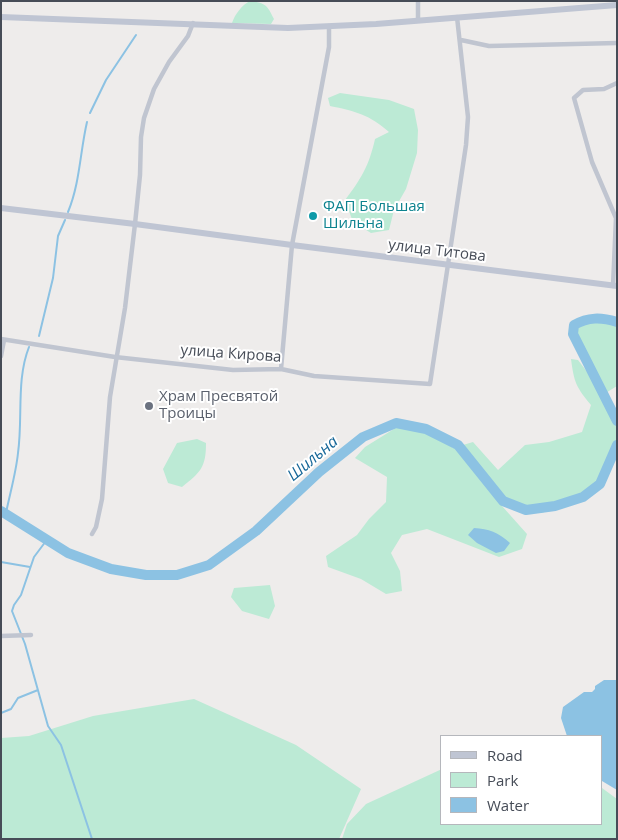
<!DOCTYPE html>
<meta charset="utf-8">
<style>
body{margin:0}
#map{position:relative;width:618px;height:840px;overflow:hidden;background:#eeeceb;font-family:"Open Sans",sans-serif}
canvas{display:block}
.frame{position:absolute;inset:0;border:2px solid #464c57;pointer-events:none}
.legend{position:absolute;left:440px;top:735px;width:162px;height:90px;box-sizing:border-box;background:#fff;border:1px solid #b5b7bc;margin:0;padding:6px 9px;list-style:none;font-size:15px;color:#464c57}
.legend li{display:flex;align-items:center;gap:10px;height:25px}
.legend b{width:25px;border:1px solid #b5b7bc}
</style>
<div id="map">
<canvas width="618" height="840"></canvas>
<div class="frame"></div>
<ul class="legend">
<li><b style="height:6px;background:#bfc5d3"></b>Road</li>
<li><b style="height:14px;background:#bcead5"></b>Park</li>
<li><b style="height:14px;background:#8cc2e3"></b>Water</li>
</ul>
</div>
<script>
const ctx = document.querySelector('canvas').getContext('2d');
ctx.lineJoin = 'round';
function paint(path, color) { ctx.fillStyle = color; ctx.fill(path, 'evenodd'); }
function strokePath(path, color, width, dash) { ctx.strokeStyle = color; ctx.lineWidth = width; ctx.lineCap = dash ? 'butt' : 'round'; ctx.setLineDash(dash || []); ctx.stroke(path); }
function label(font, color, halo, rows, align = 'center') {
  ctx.font = font + ' "Open Sans",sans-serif'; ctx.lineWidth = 4; ctx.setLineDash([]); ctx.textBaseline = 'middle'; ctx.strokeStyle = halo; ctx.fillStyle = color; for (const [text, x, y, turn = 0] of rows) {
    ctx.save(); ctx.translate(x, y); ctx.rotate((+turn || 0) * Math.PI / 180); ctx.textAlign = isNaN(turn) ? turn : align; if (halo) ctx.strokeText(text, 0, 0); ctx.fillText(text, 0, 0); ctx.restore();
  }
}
const green = new Path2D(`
 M 250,1 C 266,3 267,5 274,19 L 271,24 L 232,23 C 235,14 242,5 250,1 Z
 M 340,93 L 389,100 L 414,109 L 418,130 L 417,153 L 406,189 L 394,210 L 389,230 L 371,233 L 353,222 L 345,200 C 361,179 369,166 375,139 L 389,132 C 370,115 355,111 330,106 L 328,98 Z
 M 584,319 L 605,319 L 617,322 L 617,386 L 604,394 L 609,396 L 617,431 L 617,447 L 607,478 L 578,503 L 541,513 L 518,509 L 494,497 L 527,534 L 522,549 L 499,557 L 427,529 L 402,535 L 391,553 L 400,571 L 402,591 L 386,594 L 361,579 L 328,567 L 326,556 L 357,535 L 369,519 L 386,502 L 387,477 L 355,458 L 365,447 L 402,424 L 431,431 L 453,448 L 473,442 L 498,470 L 525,445 L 549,442 L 582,432 L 591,405 C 576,387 574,382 571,359 L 578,360 L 601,390 L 573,334 L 574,325 Z
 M 197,439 L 206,443 C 206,467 201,472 182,487 L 168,483 L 163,469 L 177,443 Z
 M 270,585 L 275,606 L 269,619 L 242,611 L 231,597 L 234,588 Z
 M 194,699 L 296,745 L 361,789 L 339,839 L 1,839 L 1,738 L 29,736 L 93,716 Z
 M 442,769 L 442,824 L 602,824 L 602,788 L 617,799 L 617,839 L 342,839 L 347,824 L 366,804 Z`);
const water = new Path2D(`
 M 474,528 C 489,529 498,532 510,543 L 504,551 L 496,553 L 477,543 L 468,535 Z
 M 604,680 L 617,680 L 617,790 L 602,781 L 602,736 L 567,736 L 561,718 L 563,707 L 584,692 L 592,692 L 595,689 L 595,686 Z`);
const stream = new Path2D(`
 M 90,113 L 106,80 L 136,35
 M 68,212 C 80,183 80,152 87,122
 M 39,336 L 53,278 L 58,236 L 65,220
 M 6,513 C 10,493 16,473 18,453 C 23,418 16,380 29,347
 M 46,541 L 34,557 L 21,595 L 14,605 L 12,611 L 25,644 L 48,726 L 61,745 L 92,839
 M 1,562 L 30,567
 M 1,713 L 11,709 L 18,698 L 38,690`);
const river = new Path2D(`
 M 617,322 C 601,317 588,317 574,325 L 573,334 L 617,421
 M 1,511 L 68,553 L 111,569 L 146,575 L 177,575 L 209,565 L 256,531 L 319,472 L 363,437 L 396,423 L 426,429 L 458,445 L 503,501 L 526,510 L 555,506 L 583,497 L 600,484 L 617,445`);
const street = new Path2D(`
 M 418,1 L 418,20
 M 461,40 L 489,46 L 617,43
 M 613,286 L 616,218 L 592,162 L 574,98 L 583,90 L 604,89 L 617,83
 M 1,339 L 115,357 L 233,370 L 281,369 L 314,376 L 430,384 L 466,145 L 468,117 L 457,17
 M 1,356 L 4,340
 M 281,369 L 292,245 L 329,47 L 329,26
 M 92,534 L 96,527 L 102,499 L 110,397 L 125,308 L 135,224 L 140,175 L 141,137 L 144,118 L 154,89 L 169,62 L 188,36 L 193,23
 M 1,636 L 31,635`);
const secondary = new Path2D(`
 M 1,17 L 288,28 L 376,24 L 617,5
 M 1,208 L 135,224 L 292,245 L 617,286`);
const markers = [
 [313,216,5,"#0f9aa8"],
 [149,406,5,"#6b7280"]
];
const cultureNames = [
 ["ФАП Большая",323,207],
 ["Шильна",323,224]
];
const streetNames = [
 ["улица Титова",437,251,7],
 ["улица Кирова",231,354,4]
];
const worshipNames = [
 ["Храм Пресвятой",159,397],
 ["Троицы",159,414]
];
const waterNames = [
 ["Шильна",313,459,-40]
];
paint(green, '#bcead5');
paint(water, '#8cc2e3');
strokePath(stream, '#8cc2e3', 2);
strokePath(river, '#8cc2e3', 10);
strokePath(street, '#c0c5d0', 4.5);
strokePath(secondary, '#bfc5d3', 6);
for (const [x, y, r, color] of markers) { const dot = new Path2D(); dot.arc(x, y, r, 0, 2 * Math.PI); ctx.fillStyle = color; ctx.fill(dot); strokePath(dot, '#fff', 2); }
label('15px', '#0d838f', '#fff', cultureNames, 'left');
label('15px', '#464c57', '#fff', streetNames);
label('15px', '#5b616d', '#fff', worshipNames, 'left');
label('italic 16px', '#176798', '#fff', waterNames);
</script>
